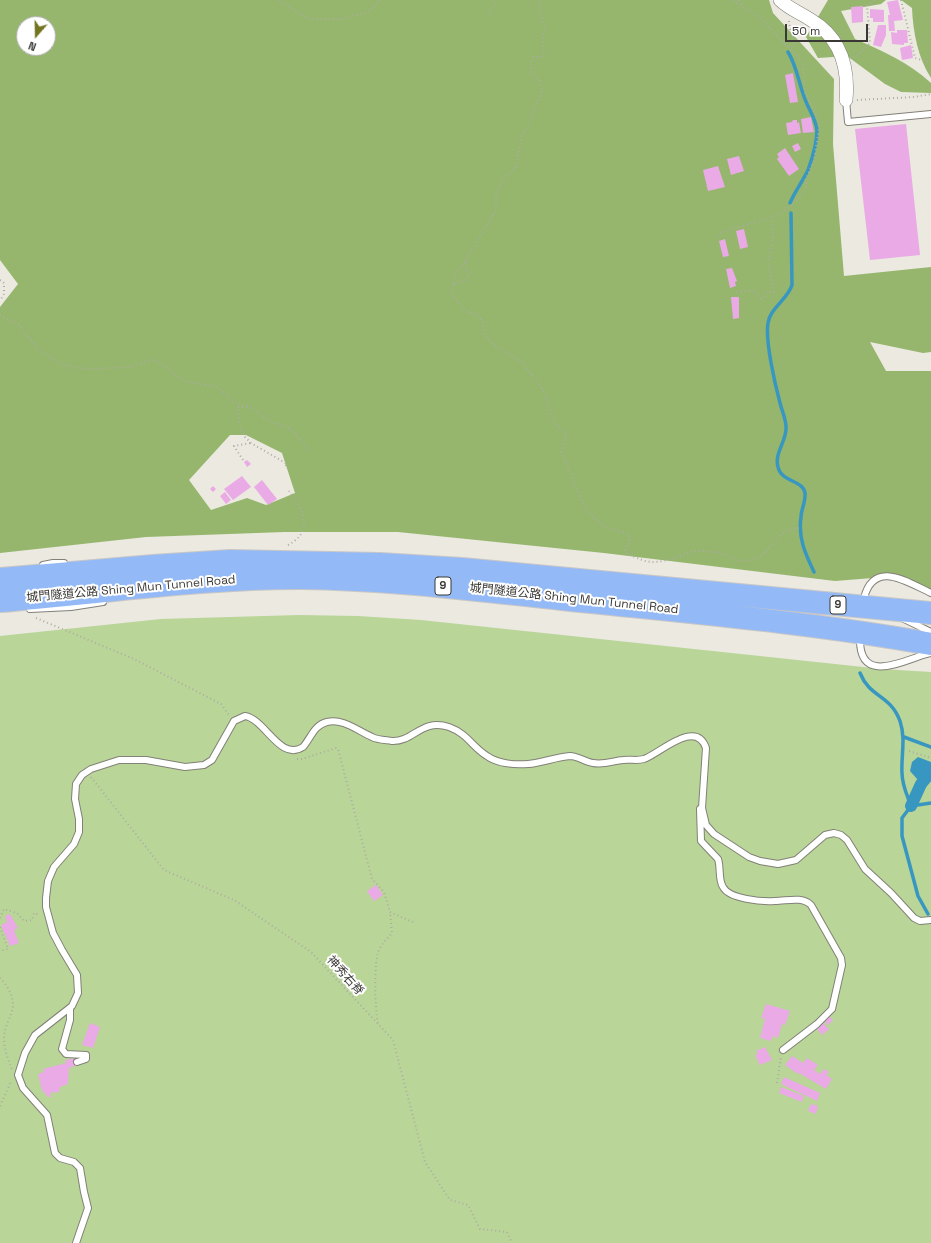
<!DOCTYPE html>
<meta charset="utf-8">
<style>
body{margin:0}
#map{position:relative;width:931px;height:1243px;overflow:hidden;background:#ebe9e0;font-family:"Space Grotesk",sans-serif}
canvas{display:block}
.north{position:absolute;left:16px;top:16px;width:40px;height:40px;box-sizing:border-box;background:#fff;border:1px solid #b0afae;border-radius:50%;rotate:200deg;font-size:11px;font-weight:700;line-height:16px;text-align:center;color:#393835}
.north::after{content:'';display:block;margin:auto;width:14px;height:18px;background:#73761e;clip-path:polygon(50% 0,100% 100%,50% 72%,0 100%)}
.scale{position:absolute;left:785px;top:24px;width:83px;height:18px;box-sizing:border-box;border:2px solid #393835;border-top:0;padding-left:5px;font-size:12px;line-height:14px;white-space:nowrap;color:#393835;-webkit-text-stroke:3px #fff;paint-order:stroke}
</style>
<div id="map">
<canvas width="931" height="1243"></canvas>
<div class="north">N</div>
<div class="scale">50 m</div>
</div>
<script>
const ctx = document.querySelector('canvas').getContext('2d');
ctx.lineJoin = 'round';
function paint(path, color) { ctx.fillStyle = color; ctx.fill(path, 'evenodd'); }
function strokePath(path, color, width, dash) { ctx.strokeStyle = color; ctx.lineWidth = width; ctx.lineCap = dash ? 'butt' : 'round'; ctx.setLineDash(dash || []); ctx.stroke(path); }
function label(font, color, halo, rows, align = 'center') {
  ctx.font = font + ' "Space Grotesk","Noto Sans TC",sans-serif'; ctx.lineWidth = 4; ctx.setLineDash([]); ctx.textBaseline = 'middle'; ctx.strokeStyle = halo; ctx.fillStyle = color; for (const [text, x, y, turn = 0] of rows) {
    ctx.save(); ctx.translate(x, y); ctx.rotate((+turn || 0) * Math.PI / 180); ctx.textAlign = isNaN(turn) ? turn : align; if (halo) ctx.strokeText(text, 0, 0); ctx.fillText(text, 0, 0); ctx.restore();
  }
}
const green = new Path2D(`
 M 299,615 L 358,616 L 421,620 L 882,669 L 931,672 L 931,1243 L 0,1243 L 0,636 L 161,619 Z`);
const forest = new Path2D(`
 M 0,0 L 769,0 L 773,13 L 834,79 L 833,144 L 844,276 L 931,267 L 931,352 L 923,353 L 870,342 L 886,371 L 931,371 L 931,590 L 885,577 L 835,581 L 604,553 L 398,532 L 284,532 L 146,537 L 0,553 L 0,307 L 18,284 L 0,260 ZM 24,24 L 48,24 L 48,48 L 24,48 ZM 230,435 L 246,435 L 282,453 L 295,493 L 266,505 L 247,498 L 211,510 L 189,480 Z
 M 828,0 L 886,0 L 881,4 L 841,11 L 855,39 C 883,51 908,62 931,83 L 931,93 L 901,92 L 885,84 L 847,56 L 818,58 L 806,37 Z
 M 901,0 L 931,0 L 931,78 C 918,58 913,32 912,8 Z`);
const water = new Path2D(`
 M 918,757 L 931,762 L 931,779 L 925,788 L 910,771 L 912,762 Z`);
const stream = new Path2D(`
 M 788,52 C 798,68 799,87 807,104 C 811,113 816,121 817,130 C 817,143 812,159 808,170 C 803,181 795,191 790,203
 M 791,213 L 792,285 C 788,299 770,308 768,323 C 765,341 775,384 780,403 C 782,411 786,419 786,427 C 787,441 774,453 778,467 C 781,482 803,480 805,493 C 806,501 801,510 801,517 C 798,538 805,553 814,572
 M 860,673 C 870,698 890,694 900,721 C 906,739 901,755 902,773 C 902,785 907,795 911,806 L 902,818 L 902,836 L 918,896 L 928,914
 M 904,737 L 931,747
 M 911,806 L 931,803`);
const canal = new Path2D(`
 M 911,806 L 921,784 L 930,773 L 929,770`);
const building = new Path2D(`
 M 898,0 L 903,20 L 894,21 L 895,31 L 889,31 L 888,15 L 890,15 L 887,2 Z
 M 863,6 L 863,22 L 852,23 L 851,7 Z
 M 870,9 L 884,10 L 884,22 L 873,22 L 873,18 L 870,18 Z
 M 878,25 L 886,25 L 886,35 L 881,47 L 873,45 Z
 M 897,30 L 907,30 L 908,43 L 904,43 L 904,45 L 892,44 L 891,32 L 897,33 Z
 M 911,45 L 913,58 L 902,60 L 900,48 Z
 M 793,73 L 798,102 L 790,103 L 785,75 Z
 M 811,117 L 814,132 L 803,133 L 801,119 Z
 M 793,120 L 797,120 L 797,123 L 799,122 L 801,133 L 788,135 L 786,123 L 792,122 Z
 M 906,124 L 920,255 L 870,260 L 855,129 Z
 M 798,143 L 801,149 L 795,152 L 792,146 Z
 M 785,148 L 799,169 L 789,176 L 777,159 L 779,157 L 777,154 Z
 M 739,156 L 744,171 L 731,175 L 727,159 Z
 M 718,166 L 725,187 L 708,191 L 703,170 Z
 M 744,229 L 748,247 L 740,249 L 736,231 Z
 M 725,239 L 729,256 L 723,257 L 719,241 Z
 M 732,268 L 737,281 L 735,282 L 736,286 L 730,288 L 726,269 Z
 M 731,297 L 739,297 L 739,318 L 733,319 Z
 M 247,460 L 251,464 L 247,467 L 244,462 Z
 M 242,476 L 251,487 L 233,500 L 224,489 Z
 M 262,480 L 277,499 L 268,505 L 254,487 Z
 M 213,486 L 216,489 L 213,492 L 210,489 Z
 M 225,492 L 231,500 L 226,504 L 220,496 Z
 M 376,885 L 383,895 L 374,901 L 367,891 Z
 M 10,914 L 18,928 L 14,930 L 19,943 L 10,946 L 1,925 L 7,922 L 5,916 Z
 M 766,1004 L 790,1011 L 785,1025 L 782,1024 L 778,1038 L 773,1036 L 771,1041 L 760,1038 L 765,1019 L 761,1018 Z
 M 829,1016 L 833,1020 L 828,1025 L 825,1022 Z
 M 90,1023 L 100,1027 L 93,1048 L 82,1045 Z
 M 823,1023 L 829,1029 L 822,1035 L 817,1029 Z
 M 765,1047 L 772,1060 L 760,1065 L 755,1055 L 758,1054 L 756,1051 Z
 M 792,1056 L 803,1063 L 807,1058 L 818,1065 L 814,1070 L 820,1074 L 824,1069 L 829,1072 L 826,1075 L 832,1079 L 826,1089 L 799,1073 L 798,1074 L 785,1065 Z
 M 76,1058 L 78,1065 L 69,1068 L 68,1084 L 60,1087 L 59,1092 L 50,1093 L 51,1097 L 48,1097 L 42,1090 L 38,1074 L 44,1072 L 43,1069 L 66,1063 L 65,1060 Z
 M 784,1077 L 820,1093 L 817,1101 L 781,1084 Z
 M 781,1087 L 804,1096 L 802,1102 L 779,1093 Z
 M 811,1104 L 818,1106 L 816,1114 L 808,1111 Z`);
const path = new Path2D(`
 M 278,0 L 309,19 L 340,19 L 368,12 L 380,0
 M 739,0 L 743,5
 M 901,0 L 915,58 L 931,63
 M 489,14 L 497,0
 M 789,21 L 791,35 L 796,42 L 790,49
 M 853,57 L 858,55 L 870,43 L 867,5 L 876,0
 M 857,100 L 914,97 L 931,94
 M 718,236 L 721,232 C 755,221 788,220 807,186 L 805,181 L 814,161 L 819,128 L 818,119 L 805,92 L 803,62 L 759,17 L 732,0
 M 465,261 L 456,273 L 451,292 L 465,311 L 475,314 L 483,321 L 484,334 L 494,345 L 523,363 L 543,390 L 553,421 L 566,434 L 561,451 L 585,509 L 603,526 L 629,534 L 630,543 L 625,548 L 625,552 C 649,565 655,564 681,556 C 685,554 690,552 695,551 C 701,550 708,552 714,552 C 729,552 735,564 751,560 C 774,555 773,528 800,528
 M 0,280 L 4,283 L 4,294 L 0,301
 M 454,284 L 466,280 L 470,274 L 467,272 L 465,261 L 496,210 L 496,194 L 503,179 L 516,168 L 522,135 L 527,128 L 542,91 L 540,80 C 530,74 529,68 533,57 L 541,57 L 544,53 L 543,35 L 545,26 L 539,10 L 540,0
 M 736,292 L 752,290 L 763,301 L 766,293 L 774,292 L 768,260 L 773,238 L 772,218
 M 0,315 L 18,324 L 39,350 L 61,364 L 76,368 L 93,369 L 129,367 L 152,360 L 160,363 L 184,381 L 217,387 L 234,402 L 252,408 L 271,422 L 290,428 L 310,451
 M 247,407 L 238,407 L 240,427 L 244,436 L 251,443 L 287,464 L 284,468
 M 243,460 L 234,446 L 251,443
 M 288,545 C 315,531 303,509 289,491
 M 36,618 L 134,659 L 221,704 L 229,715
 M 909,751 L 931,758
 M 297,759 L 302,759 L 336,748 L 338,749 L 372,879 L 384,892 L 390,912 L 415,923
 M 91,777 L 164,870 L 234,900 L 311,952 L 393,1040 L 425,1162 L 450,1200 L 468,1205 L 480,1229 L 507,1232 L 512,1243
 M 0,918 L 4,909 L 17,913 L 24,921 L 32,920 L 34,913 L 40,915
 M 0,927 L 8,949 L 0,951
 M 0,978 C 6,983 14,997 13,1006 C 12,1017 4,1025 4,1039 C 4,1048 8,1060 12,1069
 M 378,1023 C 375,1009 373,959 380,948 C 383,942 388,938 392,933 L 390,912
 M 777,1083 L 781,1057
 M 0,1106 L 11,1082`);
const lane = new Path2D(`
 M 846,100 L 848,122 L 931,114
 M 43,565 L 53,563 L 64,563
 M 864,598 C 874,559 907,582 931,593
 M 30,609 L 71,607 L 103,602
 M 904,619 L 931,632
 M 860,640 C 860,687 907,658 931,653
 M 700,809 L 701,841 L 718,859 C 721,868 718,879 723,887 C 729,899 762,902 775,901 C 787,901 802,896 811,905 L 841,958 L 842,965 L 832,1009 L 817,1024 L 783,1050
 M 70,1008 L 70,1020 L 62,1049 L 66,1054 L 86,1055 L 86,1059 L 77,1062
 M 76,1243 L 88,1208 L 84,1192 L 80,1168 L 74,1162 L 60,1158 L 55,1153 L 47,1115 L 23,1088 L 18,1075 L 25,1053 L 35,1035 L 72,1006 L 78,993 L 77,975 L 62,950 L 53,933 L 46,907 L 46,898 L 48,881 L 54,867 L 74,844 L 79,832 L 79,819 L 75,799 L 76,784 L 82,775 L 91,769 L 119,760 L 146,760 L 185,767 L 204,765 L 212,760 L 234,721 L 245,716 C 265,719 280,762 303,747 C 311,738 314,725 327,722 C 343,718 358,731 372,737 C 378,740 386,740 392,741 C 414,742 421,718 449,727 C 468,734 472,747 487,756 C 498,764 516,765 528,764 C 542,763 556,757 570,756 C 578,756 585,762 593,763 C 604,765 613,761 623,760 C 630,759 637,761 644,759 C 659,754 696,718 706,748 L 702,808 L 706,825 L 714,834 L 749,857 L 760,861 L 778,864 L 796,860 L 825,835 L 834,833 L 841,835 L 847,840 L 865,869 L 891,893 L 914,918 L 920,921 L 931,920`);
const street = new Path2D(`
 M 780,0 C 789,9 801,13 811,20 C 841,38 849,67 846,100`);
const highway = new Path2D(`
 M 0,579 L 153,566 L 230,561 L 380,564 L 462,569 L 931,613
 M 0,601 C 100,593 199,578 300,578 C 388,579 475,590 562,599 C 686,612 809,622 931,644`);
const shields = [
 [443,586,16],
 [838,605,16]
];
const shieldNames = [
 ["9",443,586],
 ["9",838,605]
];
const streetNames = [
 ["城門隧道公路 Shing Mun Tunnel Road",131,589,-5],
 ["城門隧道公路 Shing Mun Tunnel Road",574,599,6],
 ["神秀右脊",345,976,48]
];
paint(green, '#b9d598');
paint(forest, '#95b66c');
paint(water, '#3897c0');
strokePath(stream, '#3897c0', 3.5);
strokePath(canal, '#3897c0', 12);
paint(building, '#eaaae5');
strokePath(lane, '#828078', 8);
strokePath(street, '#828078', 14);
strokePath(highway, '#c8c7c6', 24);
strokePath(path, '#adaba4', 2, [1, 3]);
strokePath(lane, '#fff', 6);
strokePath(street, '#fff', 13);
strokePath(highway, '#93b9f7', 22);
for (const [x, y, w] of shields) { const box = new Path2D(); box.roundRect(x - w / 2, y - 9, w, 18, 3); ctx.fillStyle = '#fff'; ctx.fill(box); strokePath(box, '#393835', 1); }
label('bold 11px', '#393835', null, shieldNames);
label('12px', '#393835', '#fff', streetNames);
</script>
